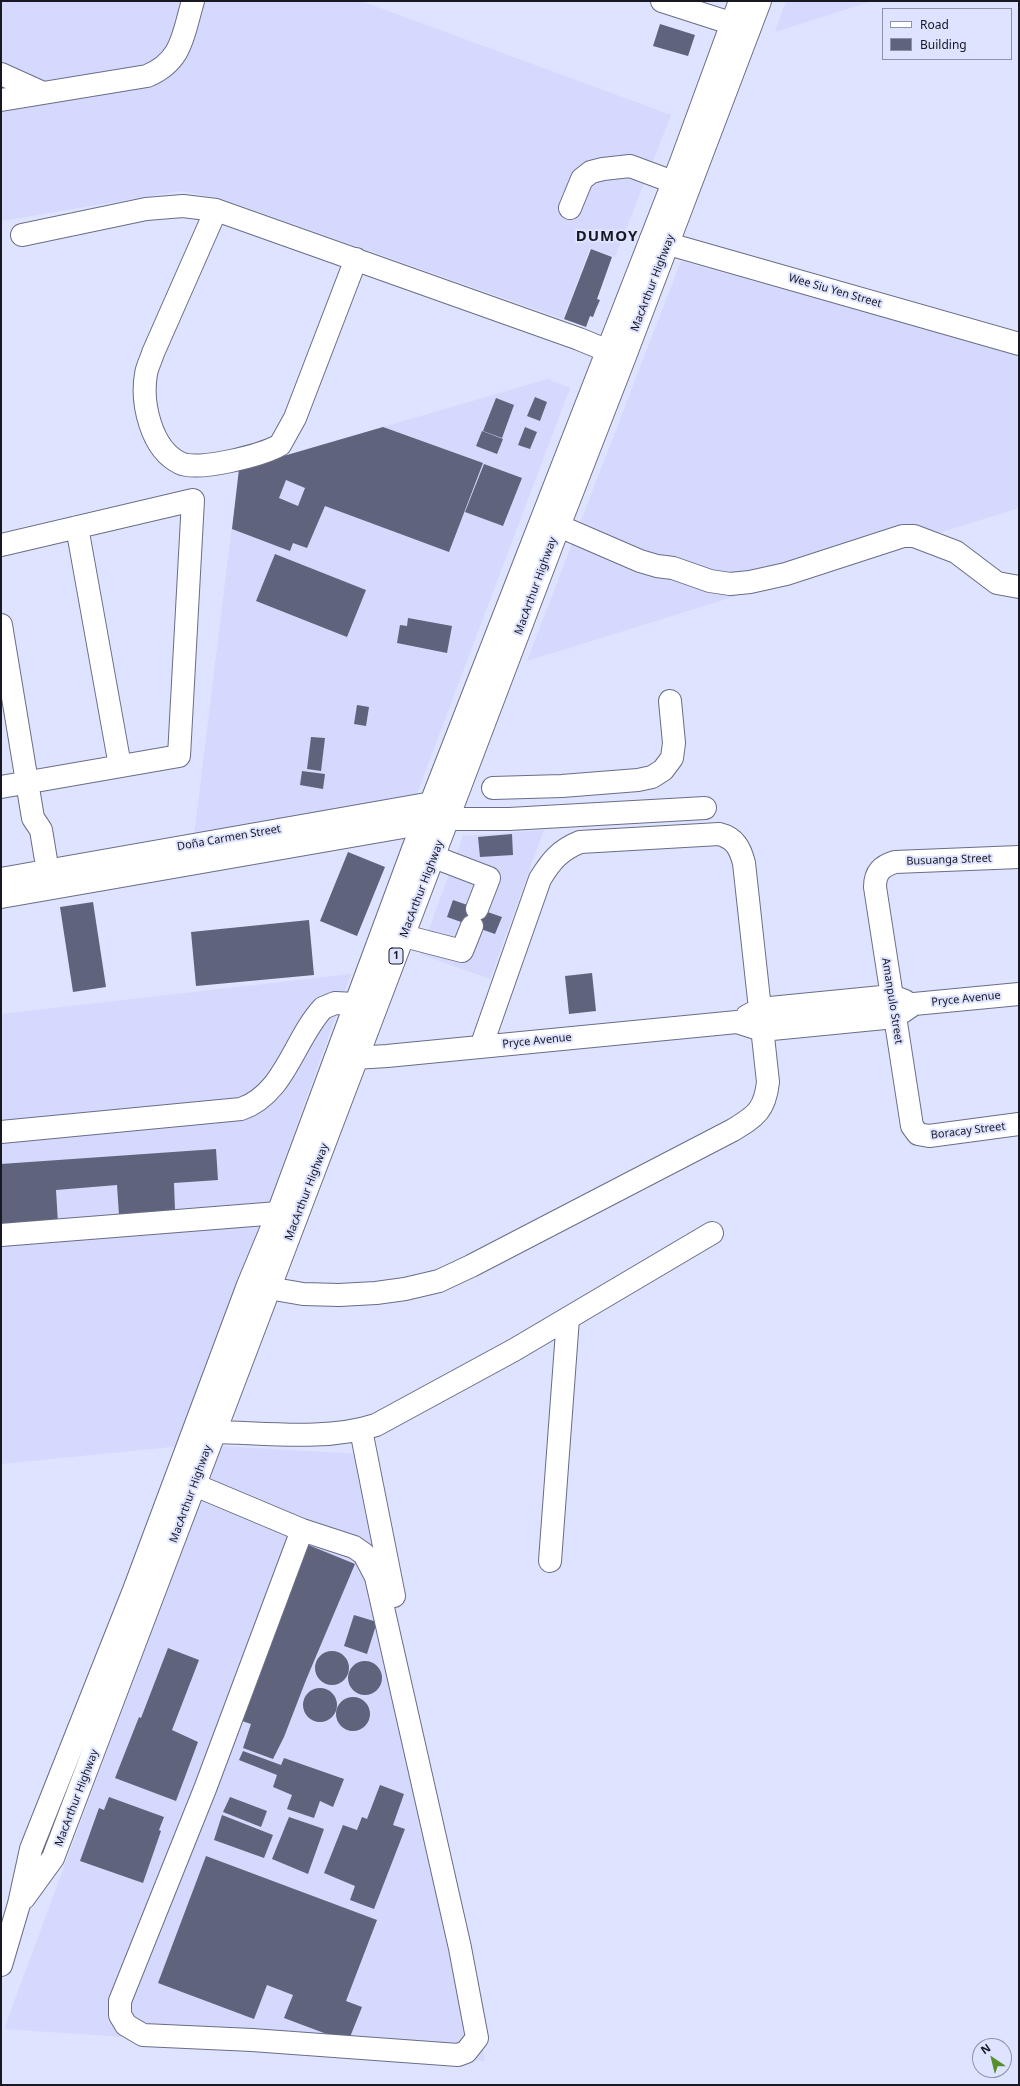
<!DOCTYPE html>
<meta charset="utf-8">
<style>
body{margin:0}
#map{position:relative;width:1020px;height:2086px;overflow:hidden;background:#dee3ff;font-family:"Noto Sans",sans-serif}
canvas{display:block}
.frame{position:absolute;inset:0;border:2px solid #171822;pointer-events:none}
.legend{position:absolute;left:882px;top:8px;width:130px;height:52px;box-sizing:border-box;background:#dee3ff;border:1px solid #8e92a7;margin:0;padding:5px 7px;list-style:none;font-size:12px;color:#171822}
.legend li{display:flex;align-items:center;gap:8px;height:20px}
.legend b{width:20px;border:1px solid #8e92a7}
.north{position:absolute;left:972px;top:2038px;width:40px;height:40px;box-sizing:border-box;background:#dee3ff;border:1px solid #8e92a7;border-radius:50%;rotate:325deg;font-size:11px;font-weight:700;line-height:16px;text-align:center;color:#171822}
.north::after{content:'';display:block;margin:auto;width:14px;height:18px;background:#56902d;clip-path:polygon(50% 0,100% 100%,50% 72%,0 100%)}
</style>
<div id="map">
<canvas width="1020" height="2086"></canvas>
<div class="frame"></div>
<ul class="legend">
<li><b style="height:5px;background:#fff"></b>Road</li>
<li><b style="height:11px;background:#5f637b"></b>Building</li>
</ul>
<div class="north">N</div>
</div>
<script>
const ctx = document.querySelector('canvas').getContext('2d');
ctx.lineJoin = 'round';
function paint(path, color) { ctx.fillStyle = color; ctx.fill(path, 'evenodd'); }
function strokePath(path, color, width, dash) { ctx.strokeStyle = color; ctx.lineWidth = width; ctx.lineCap = dash ? 'butt' : 'round'; ctx.setLineDash(dash || []); ctx.stroke(path); }
function label(font, color, halo, rows, align = 'center') {
  ctx.font = font + ' "Noto Sans",sans-serif'; ctx.lineWidth = 4; ctx.setLineDash([]); ctx.textBaseline = 'middle'; ctx.strokeStyle = halo; ctx.fillStyle = color; for (const [text, x, y, turn = 0] of rows) {
    ctx.save(); ctx.translate(x, y); ctx.rotate((+turn || 0) * Math.PI / 180); ctx.textAlign = isNaN(turn) ? turn : align; if (halo) ctx.strokeText(text, 0, 0); ctx.fillText(text, 0, 0); ctx.restore();
  }
}
const built = new Path2D(`
 M 1,1 L 361,1 L 671,115 L 615,257 L 590,248 L 563,319 L 222,199 L 181,191 L 1,221 Z
 M 786,1 L 872,1 L 775,32 Z
 M 681,261 L 1019,354 L 1019,508 L 527,661 Z
 M 548,379 L 570,388 L 416,796 L 194,836 L 239,469 Z
 M 544,830 L 490,979 L 420,954 L 463,836 Z
 M 351,974 L 181,1446 L 1,1464 L 1,1014 Z
 M 218,1446 L 360,1454 L 485,2061 L 4,2029 L 204,1489 Z`);
const building = new Path2D(`
 M 660,24 L 695,35 L 688,56 L 653,46 Z
 M 591,249 L 612,257 L 597,299 L 600,300 L 596,309 L 593,317 L 590,316 L 586,327 L 564,319 Z
 M 535,397 L 547,402 L 540,421 L 527,416 Z
 M 496,398 L 514,405 L 502,438 L 483,431 Z
 M 383,427 L 483,463 L 449,552 L 325,506 L 307,548 L 293,543 L 290,551 L 232,529 L 239,469 ZM 286,480 L 305,488 L 298,506 L 279,498 Z
 M 525,427 L 537,432 L 530,449 L 518,445 Z
 M 482,431 L 503,439 L 497,454 L 476,446 Z
 M 484,464 L 522,478 L 503,526 L 465,512 Z
 M 275,554 L 366,590 L 347,637 L 256,601 Z
 M 408,618 L 452,626 L 447,653 L 397,643 L 400,625 L 407,626 Z
 M 357,705 L 369,707 L 366,726 L 354,724 Z
 M 311,737 L 325,738 L 321,771 L 307,769 Z
 M 302,771 L 325,774 L 323,789 L 300,785 Z
 M 512,834 L 513,855 L 480,857 L 478,837 Z
 M 348,852 L 385,867 L 357,936 L 320,921 Z
 M 453,900 L 502,917 L 495,934 L 447,917 Z
 M 93,902 L 106,987 L 73,992 L 60,907 Z
 M 309,920 L 314,975 L 196,986 L 191,932 Z
 M 592,973 L 596,1011 L 569,1014 L 565,976 Z
 M 216,1149 L 218,1180 L 174,1183 L 175,1211 L 119,1215 L 117,1185 L 56,1190 L 58,1223 L 1,1227 L 1,1164 Z
 M 306,1544 L 355,1564 L 306,1680 L 284,1737 L 273,1759 L 243,1748 L 251,1724 L 233,1718 Z
 M 354,1615 L 377,1622 L 367,1654 L 344,1646 Z
 M 168,1648 L 199,1660 L 172,1730 L 198,1742 L 176,1801 L 115,1778 L 139,1717 L 141,1718 Z
 M315 1668a17 17 0 1 1 34 0a17 17 0 1 1-34 0Z
 M348 1678a17 17 0 1 1 34 0a17 17 0 1 1-34 0Z
 M303 1705a17 17 0 1 1 34 0a17 17 0 1 1-34 0Z
 M336 1714a17 17 0 1 1 34 0a17 17 0 1 1-34 0Z
 M 243,1751 L 281,1765 L 284,1758 L 344,1779 L 333,1807 L 320,1801 L 314,1818 L 287,1809 L 292,1795 L 273,1787 L 277,1775 L 239,1760 Z
 M 380,1785 L 404,1794 L 393,1825 L 405,1829 L 374,1909 L 350,1900 L 355,1886 L 324,1873 L 343,1825 L 357,1830 L 362,1817 L 367,1819 Z
 M 109,1797 L 164,1817 L 159,1830 L 161,1831 L 143,1883 L 80,1861 L 99,1808 L 104,1810 Z
 M 230,1797 L 267,1811 L 261,1827 L 223,1812 Z
 M 222,1815 L 273,1835 L 264,1858 L 214,1840 Z
 M 289,1817 L 324,1829 L 308,1874 L 272,1859 Z
 M 206,1856 L 377,1920 L 346,2001 L 362,2007 L 348,2042 L 284,2018 L 293,1995 L 267,1985 L 254,2019 L 158,1983 Z`);
const minor = new Path2D(`
 M 662,1 L 749,29
 M 1,74 L 43,93
 M 1,100 L 147,76 C 183,61 183,34 193,1
 M 570,208 L 582,179 L 591,172 L 603,169 L 630,166 L 673,182
 M 216,210 L 153,353 C 151,360 147,367 146,374 C 141,403 151,449 180,463 C 198,472 262,455 280,445 L 295,418 L 356,259
 M 22,235 L 146,209 L 183,206 L 216,210 L 579,339 L 608,351
 M 651,239 L 1019,344
 M 559,526 L 640,561 L 657,566 L 673,568 L 710,581 L 730,584 L 750,582 L 786,574 L 903,536 L 914,536 L 956,552 L 997,583 L 1019,587
 M 77,527 L 120,766
 M 1,545 L 193,500 L 179,756 L 1,787
 M 1,625 L 33,818 L 41,830 L 50,884
 M 493,788 L 562,786 L 638,780 L 652,777 L 663,770 L 672,758 L 674,743 L 670,701
 M 434,857 L 489,878 L 477,909
 M 1019,857 L 895,862 C 882,866 875,872 875,887 L 912,1126 L 918,1134 L 929,1136 L 1019,1124
 M 1,879 L 449,800
 M 1,897 L 449,819 L 509,819 L 705,808
 M 404,936 L 462,951 L 472,926
 M 747,1016 L 760,1009 L 892,996 L 905,1001
 M 338,1059 L 387,1056 L 737,1022 L 762,1030 L 895,1017 L 914,1004 L 1019,994
 M 1,1132 L 241,1109 C 285,1094 294,1039 323,1008 L 335,1003 L 355,1004
 M 1,1235 L 278,1213
 M 251,1285 L 303,1294 L 339,1295 L 376,1293 L 405,1289 L 439,1281 L 471,1266 L 733,1130 C 756,1116 765,1110 768,1082 L 744,863 C 740,848 735,838 719,834 L 580,842 C 560,850 551,861 540,879 L 481,1047
 M 361,1430 L 394,1596
 M 215,1432 C 266,1433 327,1441 376,1425 L 514,1350 L 712,1233
 M 195,1485 L 302,1530 L 354,1547 L 364,1554 L 376,1577 L 460,1948 L 477,2038 L 466,2052 L 458,2055 L 252,2040 L 143,2035 L 126,2025 L 120,2015 L 120,2001 L 205,1789 L 302,1530
 M 550,1561 L 568,1318`);
const highway = new Path2D(`
 M 24,1898 L 53,1858 L 559,526 L 624,359 L 760,1
 M 1,1965 L 19,1904 L 31,1849 L 134,1590 L 248,1285 L 278,1213 L 413,849 L 681,162 L 740,1`);
const shields = [
 [396,956,14]
];
const shieldNames = [
 ["1",396,956]
];
const streetNames = [
 ["MacArthur Highway",653,283,-69],
 ["Wee Siu Yen Street",835,291,16],
 ["MacArthur Highway",536,586,-70],
 ["Doña Carmen Street",229,838,-10],
 ["Busuanga Street",949,860,-2],
 ["MacArthur Highway",422,889,-69],
 ["Pryce Avenue",966,999,-6],
 ["Amanpulo Street",892,1001,81],
 ["Pryce Avenue",537,1041,-6],
 ["Boracay Street",968,1131,-7],
 ["MacArthur Highway",307,1192,-69],
 ["MacArthur Highway",191,1494,-70],
 ["MacArthur Highway",77,1798,-69]
];
const districtNames = [
 ["DUMOY",607,237]
];
paint(built, '#d4d9fd');
paint(building, '#5f637b');
strokePath(minor, '#6a6d86', 24);
strokePath(highway, '#6a6d86', 24);
strokePath(minor, '#fff', 22);
strokePath(highway, '#fff', 22);
for (const [x, y, w] of shields) { const box = new Path2D(); box.roundRect(x - w / 2, y - 8, w, 16, 3); ctx.fillStyle = '#dee3ff'; ctx.fill(box); strokePath(box, '#171822', 1); }
label('bold 10px', '#171822', null, shieldNames);
label('11px', '#171822', '#dee3ff', streetNames);
ctx.letterSpacing = '1px';
label('bold 15px', '#171822', '#dee3ff', districtNames);
ctx.letterSpacing = '0px';
</script>
